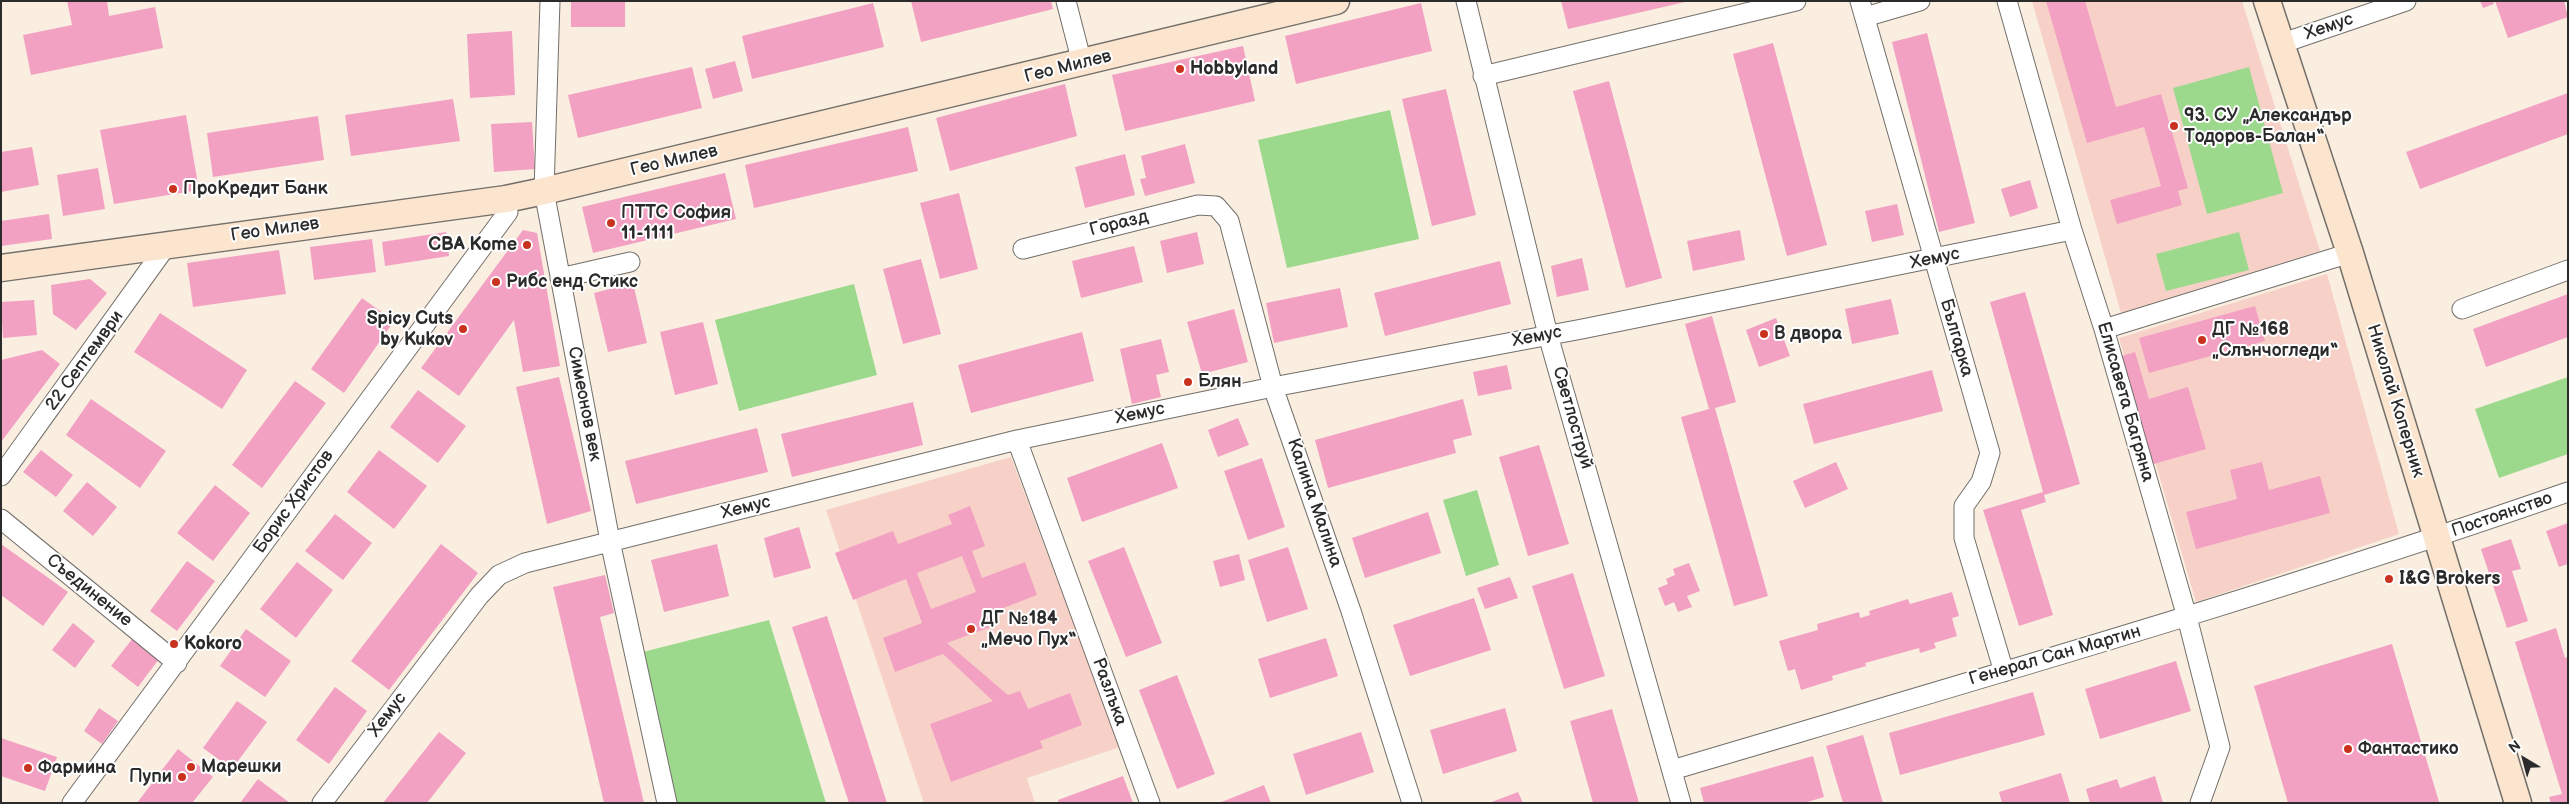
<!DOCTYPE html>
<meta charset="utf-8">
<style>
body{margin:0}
#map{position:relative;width:2569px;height:804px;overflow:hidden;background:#f9eee0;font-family:"Balsamiq Sans",sans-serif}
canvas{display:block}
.frame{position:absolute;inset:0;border:2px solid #2b2b2b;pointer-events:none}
.north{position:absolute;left:2499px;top:734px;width:50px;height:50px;-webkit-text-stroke:4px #fff;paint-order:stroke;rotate:323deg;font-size:14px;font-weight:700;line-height:20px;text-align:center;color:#2b2b2b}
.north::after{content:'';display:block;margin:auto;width:18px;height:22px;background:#2b2b2b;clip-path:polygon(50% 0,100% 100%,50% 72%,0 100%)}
</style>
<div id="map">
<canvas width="2569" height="804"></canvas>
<div class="frame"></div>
<div class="north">N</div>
</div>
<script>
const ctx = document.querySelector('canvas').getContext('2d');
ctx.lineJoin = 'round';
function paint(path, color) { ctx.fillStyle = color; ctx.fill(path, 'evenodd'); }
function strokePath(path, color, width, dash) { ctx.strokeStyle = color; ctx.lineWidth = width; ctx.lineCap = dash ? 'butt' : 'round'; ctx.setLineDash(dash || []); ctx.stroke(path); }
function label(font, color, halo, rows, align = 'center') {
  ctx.font = font + ' "Balsamiq Sans",sans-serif'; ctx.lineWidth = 4; ctx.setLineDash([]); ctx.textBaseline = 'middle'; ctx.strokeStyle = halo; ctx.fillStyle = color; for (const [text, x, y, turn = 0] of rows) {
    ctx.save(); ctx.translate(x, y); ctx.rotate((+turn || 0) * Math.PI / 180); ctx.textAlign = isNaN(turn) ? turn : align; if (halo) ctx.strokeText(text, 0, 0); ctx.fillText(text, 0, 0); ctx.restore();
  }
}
const built = new Path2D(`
 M 2032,1 L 2242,1 L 2320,251 L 2121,313 Z
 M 2327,274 L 2399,534 L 2196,602 L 2119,338 Z
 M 1011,457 L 1120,747 L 1027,778 L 1035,803 L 924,803 L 826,510 Z`);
const green = new Path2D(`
 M 2249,67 L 2283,193 L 2207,214 L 2173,88 Z
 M 1390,110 L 1419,239 L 1287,268 L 1258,140 Z
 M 2239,232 L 2249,270 L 2166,291 L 2156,254 Z
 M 854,284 L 877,375 L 739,411 L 715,320 Z
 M 2568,377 L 2568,454 L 2499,478 L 2475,409 Z
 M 1477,490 L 1499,565 L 1466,576 L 1443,500 Z
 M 769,620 L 826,803 L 667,803 L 635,654 Z`);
const building = new Path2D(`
 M 67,1 L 107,1 L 109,16 L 155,7 L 163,48 L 31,75 L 23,35 L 72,25 Z
 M 571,1 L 625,1 L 625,27 L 571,27 Z
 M 911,1 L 1051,1 L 1053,9 L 921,42 Z
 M 1561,1 L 1685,1 L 1685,2 L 1568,29 Z
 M 2046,1 L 2085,1 L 2116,107 L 2161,94 L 2188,188 L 2178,191 L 2182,205 L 2117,224 L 2110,200 L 2161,186 L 2144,127 L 2087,143 Z
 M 2480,1 L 2493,1 L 2494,4 L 2483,8 Z
 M 2495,1 L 2564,1 L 2568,17 L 2508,38 Z
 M 873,3 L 884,47 L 752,79 L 742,36 Z
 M 1421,3 L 1432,51 L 1296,84 L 1285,36 Z
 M 512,31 L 515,95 L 470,98 L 467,34 Z
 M 1927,33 L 1975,223 L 1939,232 L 1892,42 Z
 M 1773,43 L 1827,245 L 1787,256 L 1733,54 Z
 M 1243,46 L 1255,101 L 1125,131 L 1112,75 Z
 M 735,61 L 743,91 L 713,99 L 705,69 Z
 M 692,67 L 702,108 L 578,138 L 568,95 Z
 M 1609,81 L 1662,278 L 1626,288 L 1573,91 Z
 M 1065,84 L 1077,136 L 950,171 L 936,118 Z
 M 1446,89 L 1476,215 L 1432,226 L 1402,99 Z
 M 2568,93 L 2568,134 L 2420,189 L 2406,152 Z
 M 453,99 L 460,141 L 351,156 L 345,115 Z
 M 186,115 L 199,190 L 114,204 L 100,130 Z
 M 318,116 L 324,160 L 213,177 L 207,133 Z
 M 532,122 L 535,169 L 494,172 L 491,124 Z
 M 908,127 L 918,171 L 754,208 L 745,165 Z
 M 1185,144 L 1195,183 L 1145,196 L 1140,179 L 1146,178 L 1141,156 Z
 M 32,147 L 39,185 L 1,192 L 1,152 Z
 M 1125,154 L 1135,195 L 1085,208 L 1075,167 Z
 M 98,168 L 105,209 L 63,216 L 57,175 Z
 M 725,173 L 736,219 L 593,253 L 582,207 Z
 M 2030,180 L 2038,208 L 2010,217 L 2001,189 Z
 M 959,193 L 978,269 L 940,279 L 920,203 Z
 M 1897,204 L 1904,235 L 1872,242 L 1865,211 Z
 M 49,214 L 52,239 L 1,246 L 1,221 Z
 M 523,230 L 537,233 L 560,366 L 523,372 L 514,320 L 459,396 L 421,368 Z
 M 1740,230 L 1745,260 L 1693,271 L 1687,241 Z
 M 446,232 L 449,256 L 385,266 L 382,242 Z
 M 1197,232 L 1204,264 L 1167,273 L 1160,241 Z
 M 372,239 L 376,272 L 314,280 L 310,247 Z
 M 1134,246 L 1143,282 L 1081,298 L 1072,261 Z
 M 279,250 L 286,294 L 193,307 L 187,263 Z
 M 1582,258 L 1589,290 L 1557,297 L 1551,266 Z
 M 921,259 L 941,334 L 903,344 L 883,269 Z
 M 1500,261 L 1511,304 L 1385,336 L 1374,293 Z
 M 90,279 L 107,293 L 76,330 L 53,314 L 51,285 Z
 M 633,283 L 647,343 L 608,352 L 594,293 Z
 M 1340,288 L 1348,327 L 1274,343 L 1266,303 Z
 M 2025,292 L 2080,484 L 2044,495 L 2046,502 L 2021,510 L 2053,615 L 2019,626 L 1983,510 L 2043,492 L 1990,302 Z
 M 2568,294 L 2568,337 L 2486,367 L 2473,329 Z
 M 362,298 L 394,321 L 344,393 L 311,369 Z
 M 1891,299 L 1899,334 L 1852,344 L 1845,309 Z
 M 34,300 L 37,335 L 3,338 L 1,302 Z
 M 2255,306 L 2265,341 L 2149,373 L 2139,338 Z
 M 1234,309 L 1248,362 L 1202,374 L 1187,322 Z
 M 160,313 L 247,370 L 222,409 L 134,352 Z
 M 1712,316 L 1736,402 L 1715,408 L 1768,596 L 1734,606 L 1681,417 L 1709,409 L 1685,324 Z
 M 1776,318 L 1790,356 L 1759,367 L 1746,330 Z
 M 703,322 L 718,384 L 675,395 L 660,332 Z
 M 1082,332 L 1094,381 L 971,413 L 958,365 Z
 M 1161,339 L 1169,372 L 1156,375 L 1161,397 L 1132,404 L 1120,349 Z
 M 42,350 L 60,364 L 1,442 L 1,360 Z
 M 2135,352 L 2149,399 L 2188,387 L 2206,449 L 2147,466 L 2115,358 Z
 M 1507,365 L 1512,389 L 1478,396 L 1473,372 Z
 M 1932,370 L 1943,411 L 1814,444 L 1803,404 Z
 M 559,377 L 591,511 L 547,524 L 516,387 Z
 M 295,381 L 326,403 L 262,488 L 232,465 Z
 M 418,390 L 466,426 L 438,463 L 390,427 Z
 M 91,399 L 166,451 L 140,488 L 66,435 Z
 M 1463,399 L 1472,435 L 1453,440 L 1456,453 L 1328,488 L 1315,440 Z
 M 913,402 L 923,445 L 792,477 L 781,434 Z
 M 1238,418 L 1249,445 L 1218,457 L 1208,430 Z
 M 757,428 L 768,472 L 636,504 L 625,461 Z
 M 1162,443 L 1178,488 L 1082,522 L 1067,478 Z
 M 1539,445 L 1569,544 L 1528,556 L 1499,457 Z
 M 41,450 L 73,475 L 56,497 L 23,472 Z
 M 379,450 L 427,486 L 394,529 L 347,492 Z
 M 1262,458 L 1285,527 L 1248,540 L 1224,471 Z
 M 1836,462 L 1848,489 L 1805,508 L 1793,481 Z
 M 2262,462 L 2269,490 L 2320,476 L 2330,513 L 2196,549 L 2186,512 L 2237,499 L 2230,470 Z
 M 87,482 L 117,507 L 93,536 L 63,511 Z
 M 215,485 L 250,513 L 213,561 L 177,533 Z
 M 970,506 L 985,546 L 972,551 L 982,578 L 1025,562 L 1037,595 L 988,614 L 993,626 L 947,643 L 1008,695 L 1020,691 L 1028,709 L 1070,693 L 1082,725 L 1040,741 L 1043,748 L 951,782 L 930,724 L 993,701 L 943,654 L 895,672 L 883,638 L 922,623 L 906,579 L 853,600 L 835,553 L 893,531 L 898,544 L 952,524 L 948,515 ZM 962,556 L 976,592 L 931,609 L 917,573 Z
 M 1428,512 L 1441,553 L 1365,578 L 1352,538 Z
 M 335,514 L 372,543 L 343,580 L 305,551 Z
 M 2568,523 L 2568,564 L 2559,567 L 2546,531 Z
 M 799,527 L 811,568 L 774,578 L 764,538 Z
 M 2511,539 L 2521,569 L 2512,571 L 2528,621 L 2507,628 L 2481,549 Z
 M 1,544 L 68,592 L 43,626 L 1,595 Z
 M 441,544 L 478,573 L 389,690 L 351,661 Z
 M 717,544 L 729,596 L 664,612 L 651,560 Z
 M 1124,547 L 1162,643 L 1126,657 L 1088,561 Z
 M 1288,547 L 1308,609 L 1267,622 L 1248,560 Z
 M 1239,554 L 1245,580 L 1220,587 L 1213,561 Z
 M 187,561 L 215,581 L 177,631 L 150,611 Z
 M 297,562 L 333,590 L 296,638 L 260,609 Z
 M 1689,563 L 1700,591 L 1687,596 L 1692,607 L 1678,612 L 1674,602 L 1665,606 L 1658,588 L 1668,584 L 1666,579 L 1675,575 L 1673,569 Z
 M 1573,573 L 1605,676 L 1564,689 L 1532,586 Z
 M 605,575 L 614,613 L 600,617 L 644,803 L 604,803 L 553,587 Z
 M 1510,577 L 1518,598 L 1485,609 L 1477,588 Z
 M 1952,592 L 1959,616 L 1952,618 L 1957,636 L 1934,643 L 1936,648 L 1920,653 L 1919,648 L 1865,663 L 1866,666 L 1832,676 L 1833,680 L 1801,690 L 1795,669 L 1788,671 L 1779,641 L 1818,630 L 1817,624 L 1859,612 L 1860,618 L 1870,615 L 1869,611 L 1908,599 L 1910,604 Z
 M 1474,598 L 1491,650 L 1410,676 L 1393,625 Z
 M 827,616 L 887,803 L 849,803 L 792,627 Z
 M 73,623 L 95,641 L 75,668 L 52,650 Z
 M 2556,628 L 2565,658 L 2568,657 L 2568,803 L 2551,803 L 2549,797 L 2562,794 L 2515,642 Z
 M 246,629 L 291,661 L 265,697 L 220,666 Z
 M 133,638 L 159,659 L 138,687 L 111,666 Z
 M 1326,638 L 1338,676 L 1270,698 L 1258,659 Z
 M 2392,644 L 2439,802 L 2288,803 L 2254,686 Z
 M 2176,661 L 2191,711 L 2100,739 L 2085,689 Z
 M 1177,675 L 1215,774 L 1177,789 L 1139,690 Z
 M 335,687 L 367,711 L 329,764 L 296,740 Z
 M 2033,692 L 2045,735 L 1900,775 L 1889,733 Z
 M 237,701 L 267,722 L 232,769 L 203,748 Z
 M 99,708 L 118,721 L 102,744 L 84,731 Z
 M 1505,708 L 1517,751 L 1443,774 L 1430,730 Z
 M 1612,709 L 1639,803 L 1593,803 L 1570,721 Z
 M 439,732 L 466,753 L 427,803 L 383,803 Z
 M 1361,732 L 1374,772 L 1306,795 L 1293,754 Z
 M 1863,735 L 1883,803 L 1843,803 L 1826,746 Z
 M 1,738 L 57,757 L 45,791 L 1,776 Z
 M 178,749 L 213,777 L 192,803 L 137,803 Z
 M 1813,756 L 1824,797 L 1804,803 L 1704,803 L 1700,788 Z
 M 2061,773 L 2070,803 L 2002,803 L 1999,792 Z
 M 1123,776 L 1133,803 L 1059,803 L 1058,800 Z
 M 2155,776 L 2163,803 L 2090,803 L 2086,789 L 2117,779 L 2120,788 Z
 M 258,779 L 290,803 L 240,803 Z
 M 1264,785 L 1271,803 L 1219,803 Z
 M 1518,792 L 1523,803 L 1489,803 Z`);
const street = new Path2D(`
 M 550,1 L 544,191 L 610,541 L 667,803
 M 1066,1 L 1082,63
 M 1466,1 L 1548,335 L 1681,803
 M 1860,1 L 1990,453 L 1981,482 L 1964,506 L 1964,538 L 2004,672
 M 2007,1 L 2072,230 L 2104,329 L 2187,617 L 2220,747 L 2200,803
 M 1865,17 L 1920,1
 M 2280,44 L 2406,1
 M 1483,76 L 1796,1
 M 1023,249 L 1198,205 L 1216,206 L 1229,221 L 1273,387 L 1351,611 L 1412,803
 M 560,278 L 630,262
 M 2462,309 L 2568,270
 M 2104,329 L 2350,253
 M 1017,440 L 1150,803
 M 1,476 L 167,245
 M 1,519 L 177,663
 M 1672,770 C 1972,681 2272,595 2568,492
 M 72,803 L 508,212 L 506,199
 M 322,803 L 479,596 L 499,575 L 525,563 L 1017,440 L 1273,387 L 1582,329 L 2072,230`);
const secondary = new Path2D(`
 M 2267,1 L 2350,253 L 2518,803
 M 1,268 L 506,199 L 544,191 L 1336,1`);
const markers = [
 [1180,69,5,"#c8321e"],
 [2174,126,5,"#c8321e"],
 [173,189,5,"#c8321e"],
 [611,223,5,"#c8321e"],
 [527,245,5,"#c8321e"],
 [496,282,5,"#c8321e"],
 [463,329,5,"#c8321e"],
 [1764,334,5,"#c8321e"],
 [2202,340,5,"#c8321e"],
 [1188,382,5,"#c8321e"],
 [2389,579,5,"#c8321e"],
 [971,629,5,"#c8321e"],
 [174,644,5,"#c8321e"],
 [2348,749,5,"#c8321e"],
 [191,767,5,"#c8321e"],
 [28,768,5,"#c8321e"],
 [182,777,5,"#c8321e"]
];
const streetNames = [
 ["Хемус",2329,27,-19],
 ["Гео Милев",1068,67,-14],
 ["Гео Милев",674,161,-13],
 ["Горазд",1119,224,-14],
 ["Гео Милев",275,230,-8],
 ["Хемус",1935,259,-12],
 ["Хемус",1537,337,-11],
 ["Българка",1956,338,74],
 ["22 Септември",85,361,-54],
 ["Николай Коперник",2395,401,73],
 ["Елисавета Багряна",2125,402,74],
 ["Симеонов век",584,404,79],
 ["Хемус",1140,414,-12],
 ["Светлоструй",1572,418,74],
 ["Борис Христов",294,502,-54],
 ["Калина Малина",1314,503,71],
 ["Хемус",746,508,-14],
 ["Постоянство",2502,515,-19],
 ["Съединение",89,591,39],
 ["Генерал Сан Мартин",2055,656,-16],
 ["Разлъка",1109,692,70],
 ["Хемус",388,715,-53]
];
const poiNames = [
 ["Hobbyland",1190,69],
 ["93. СУ „Александър",2184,116],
 ["Тодоров-Балан“",2184,137],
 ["ПроКредит Банк",183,189],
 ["ПТТС София",621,213],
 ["11-1111",621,234],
 ["CBA Kome",517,245,"right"],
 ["Рибс енд Стикс",506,282],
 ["Spicy Cuts",453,319,"right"],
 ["by Kukov",453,340,"right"],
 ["ДГ №168",2212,330],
 ["„Слънчогледи“",2212,351],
 ["В двора",1774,334],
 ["Блян",1198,382],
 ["I&G Brokers",2399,579],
 ["ДГ №184",981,619],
 ["„Мечо Пух“",981,640],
 ["Kokoro",184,644],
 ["Фантастико",2358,749],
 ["Марешки",201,767],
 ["Фармина",38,768],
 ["Пупи",172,777,"right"]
];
paint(built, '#f7d1c8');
paint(green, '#9dd98d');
paint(building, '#f3a1c3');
strokePath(street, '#736f6a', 21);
strokePath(secondary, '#736f6a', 29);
strokePath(street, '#fff', 19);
strokePath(secondary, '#fce5cf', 26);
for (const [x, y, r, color] of markers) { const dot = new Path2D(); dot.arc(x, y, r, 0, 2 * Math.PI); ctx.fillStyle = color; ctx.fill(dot); strokePath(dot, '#fff', 2); }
label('18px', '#2b2b2b', '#fff', streetNames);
label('bold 18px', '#2b2b2b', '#fff', poiNames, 'left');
</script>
